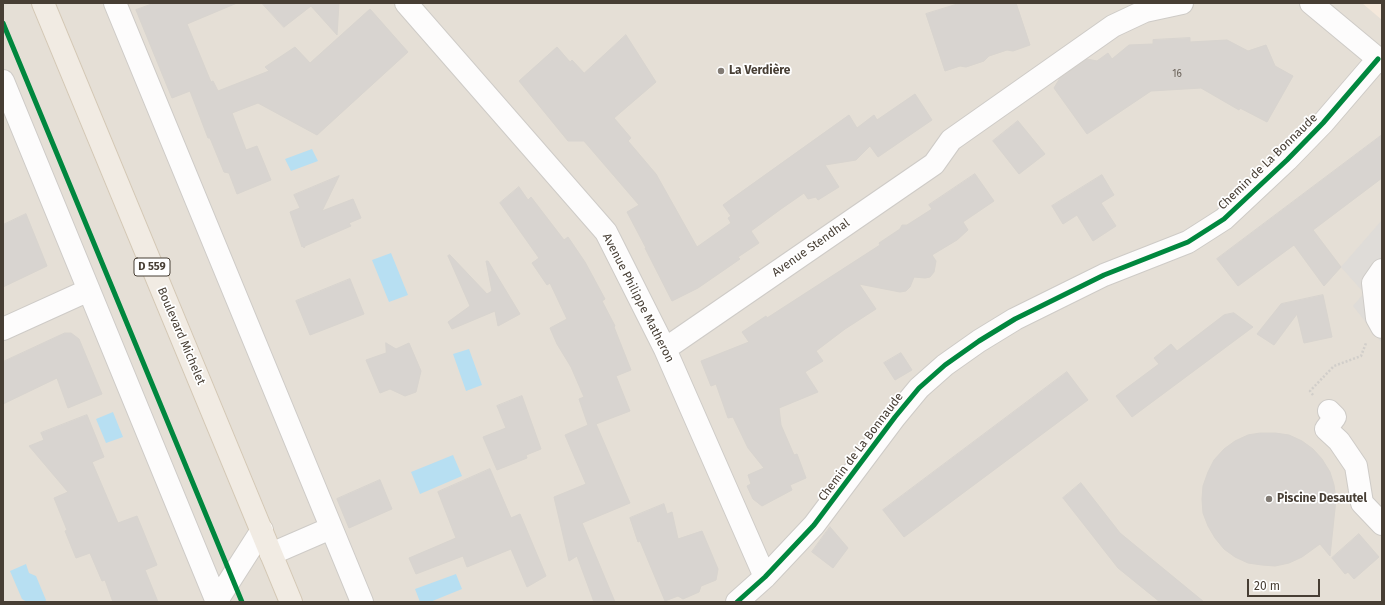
<!DOCTYPE html>
<meta charset="utf-8">
<style>
body{margin:0}
#map{position:relative;width:1385px;height:605px;overflow:hidden;background:#f0edea;font-family:"Fira Sans",sans-serif}
canvas{display:block}
.frame{position:absolute;inset:0;border:4px solid #473e34;pointer-events:none}
.scale{position:absolute;left:1247px;top:579px;width:73px;height:18px;box-sizing:border-box;border:2px solid #473e34;border-top:0;padding-left:5px;font-size:12px;line-height:14px;white-space:nowrap;color:#473e34;-webkit-text-stroke:3px #fff;paint-order:stroke}
</style>
<div id="map">
<canvas width="1385" height="605"></canvas>
<div class="frame"></div>
<div class="scale">20 m</div>
</div>
<script>
const ctx = document.querySelector('canvas').getContext('2d');
ctx.lineJoin = 'round';
function paint(path, color) { ctx.fillStyle = color; ctx.fill(path, 'evenodd'); }
function strokePath(path, color, width, dash) { ctx.strokeStyle = color; ctx.lineWidth = width; ctx.lineCap = dash ? 'butt' : 'round'; ctx.setLineDash(dash || []); ctx.stroke(path); }
function label(font, color, halo, rows, align = 'center') {
  ctx.font = font + ' "Fira Sans",sans-serif'; ctx.lineWidth = 3.5; ctx.setLineDash([]); ctx.textBaseline = 'middle'; ctx.strokeStyle = halo; ctx.fillStyle = color; for (const [text, x, y, turn = 0] of rows) {
    ctx.save(); ctx.translate(x, y); ctx.rotate((+turn || 0) * Math.PI / 180); ctx.textAlign = isNaN(turn) ? turn : align; if (halo) ctx.strokeText(text, 0, 0); ctx.fillText(text, 0, 0); ctx.restore();
  }
}
const residential = new Path2D(`
 M 3,3 L 1382,3 L 1382,602 L 3,602 Z`);
const commercial = new Path2D(`
 M 1362,3 L 1382,3 L 1382,20 Z`);
const parking = new Path2D(`
 M 1382,220 L 1382,343 L 1353,306 L 1364,293 L 1341,267 Z`);
const water = new Path2D(`
 M 312,149 L 318,161 L 291,171 L 285,159 Z
 M 391,253 L 408,295 L 389,302 L 372,260 Z
 M 469,349 L 482,385 L 466,391 L 453,354 Z
 M 113,412 L 123,437 L 106,443 L 96,419 Z
 M 453,455 L 462,476 L 420,494 L 411,472 Z
 M 26,564 L 29,573 L 36,576 L 46,600 L 45,602 L 27,602 L 22,599 L 10,571 Z
 M 456,574 L 462,589 L 430,602 L 420,602 L 415,589 Z`);
const building = new Path2D(`
 M 155,3 L 237,3 L 187,24 L 211,82 L 213,81 L 218,91 L 269,71 L 265,67 L 295,47 L 310,63 L 370,9 L 408,52 L 317,135 L 258,103 L 232,113 L 246,150 L 257,146 L 271,180 L 237,194 L 229,173 L 224,172 L 210,138 L 208,138 L 190,91 L 172,98 L 136,10 Z
 M 262,3 L 339,3 L 337,35 L 311,6 L 284,27 Z
 M 961,3 L 1016,3 L 1030,45 L 1013,51 L 1007,50 L 989,56 L 984,61 L 966,67 L 960,66 L 945,71 L 926,14 Z
 M 626,35 L 656,82 L 614,118 L 631,138 L 628,141 L 656,174 L 697,247 L 731,223 L 728,218 L 731,216 L 723,205 L 849,115 L 857,128 L 874,115 L 877,120 L 915,94 L 932,120 L 878,157 L 870,146 L 856,160 L 825,165 L 839,187 L 818,200 L 816,197 L 808,199 L 804,193 L 781,209 L 751,231 L 759,243 L 738,257 L 740,259 L 698,288 L 672,301 L 645,248 L 646,248 L 627,212 L 639,205 L 584,141 L 568,141 L 519,81 L 557,47 L 570,62 L 572,60 L 584,73 Z
 M 1190,38 L 1190,42 L 1227,40 L 1248,51 L 1266,45 L 1275,66 L 1293,76 L 1267,122 L 1240,108 L 1239,110 L 1201,88 L 1151,91 L 1087,134 L 1054,88 L 1060,78 L 1087,59 L 1097,61 L 1108,53 L 1112,59 L 1129,45 L 1153,44 L 1153,40 Z
 M 1018,121 L 1045,154 L 1019,174 L 993,141 Z
 M 1382,135 L 1382,178 L 1313,230 L 1341,267 L 1324,286 L 1294,245 L 1238,286 L 1217,259 Z
 M 975,174 L 994,201 L 963,222 L 968,230 L 957,240 L 932,255 L 936,261 L 934,272 L 930,277 L 925,278 L 914,277 L 910,287 L 906,291 L 900,292 L 859,284 L 876,309 L 845,329 L 816,351 L 823,361 L 805,372 L 818,392 L 779,408 L 781,425 L 794,455 L 797,454 L 806,478 L 790,485 L 792,490 L 762,506 L 753,499 L 747,486 L 751,484 L 748,475 L 764,468 L 748,448 L 733,417 L 728,418 L 716,384 L 711,386 L 701,361 L 749,342 L 742,332 L 766,316 L 767,318 L 880,245 L 879,243 L 900,229 L 902,225 L 907,225 L 932,209 L 929,205 Z
 M 1102,175 L 1114,195 L 1101,203 L 1116,226 L 1093,241 L 1077,215 L 1063,224 L 1052,206 Z
 M 339,176 L 322,211 L 353,199 L 361,218 L 349,223 L 351,226 L 305,246 L 304,248 L 303,246 L 302,247 L 290,212 L 300,208 L 294,195 Z
 M 519,187 L 528,200 L 531,197 L 564,240 L 568,237 L 585,262 L 605,299 L 602,301 L 615,326 L 614,327 L 631,370 L 616,376 L 630,411 L 596,424 L 630,503 L 582,523 L 615,602 L 594,602 L 577,556 L 569,561 L 554,497 L 586,484 L 565,435 L 588,425 L 579,399 L 584,397 L 571,367 L 557,344 L 550,328 L 567,319 L 550,283 L 547,285 L 532,263 L 539,258 L 500,203 Z
 M 26,214 L 47,266 L 3,287 L 3,225 Z
 M 450,255 L 487,294 L 492,291 L 486,261 L 488,261 L 520,314 L 498,326 L 495,311 L 452,329 L 448,322 L 470,306 L 448,256 Z
 M 350,279 L 364,314 L 310,335 L 296,301 Z
 M 1323,295 L 1332,337 L 1304,343 L 1297,314 L 1274,345 L 1257,334 L 1281,304 Z
 M 1234,313 L 1253,327 L 1132,417 L 1116,396 L 1159,364 L 1154,358 L 1171,344 L 1177,351 L 1224,315 Z
 M 65,333 L 71,333 L 79,339 L 102,394 L 68,408 L 57,378 L 3,404 L 3,362 Z
 M 386,343 L 396,349 L 409,343 L 421,371 L 416,392 L 405,396 L 390,389 L 380,393 L 366,360 L 386,353 Z
 M 901,353 L 912,370 L 895,380 L 884,363 Z
 M 1067,372 L 1088,400 L 904,537 L 883,510 Z
 M 522,396 L 541,449 L 526,455 L 527,458 L 497,470 L 483,437 L 506,428 L 497,406 Z
 M 87,415 L 104,457 L 92,462 L 118,523 L 137,516 L 157,565 L 145,570 L 158,602 L 113,602 L 105,580 L 102,581 L 90,553 L 76,558 L 65,531 L 67,530 L 54,498 L 68,492 L 29,446 L 44,440 L 41,433 Z
 M 1261,433 L 1275,433 L 1289,435 L 1302,441 L 1313,449 L 1322,459 L 1330,472 L 1334,485 L 1336,499 L 1330,556 L 1320,544 L 1302,557 L 1289,563 L 1275,566 L 1262,565 L 1248,563 L 1235,557 L 1224,549 L 1215,538 L 1208,526 L 1203,513 L 1202,499 L 1203,486 L 1208,472 L 1214,460 L 1224,449 L 1235,441 L 1248,435 Z
 M 490,469 L 511,518 L 520,514 L 546,576 L 527,587 L 511,549 L 467,567 L 463,556 L 416,574 L 409,558 L 456,538 L 438,492 Z
 M 380,480 L 392,509 L 349,528 L 337,499 Z
 M 1081,483 L 1120,533 L 1204,602 L 1160,602 L 1118,568 L 1063,498 Z
 M 664,504 L 667,514 L 672,512 L 678,539 L 702,531 L 718,569 L 716,580 L 701,586 L 699,592 L 683,599 L 678,596 L 665,601 L 640,541 L 638,542 L 630,518 Z
 M 830,527 L 848,548 L 833,568 L 812,552 Z
 M 1359,534 L 1379,557 L 1354,579 L 1348,572 L 1345,574 L 1332,558 Z`);
const path = new Path2D(`
 M 1313,395 L 1310,391 L 1334,366 L 1361,356 L 1366,343`);
const minor = new Path2D(`
 M 115,3 L 362,602
 M 406,3 L 606,232 L 665,349 L 765,577
 M 1311,3 L 1382,62
 M 3,81 L 217,602
 M 1382,270 L 1373,283 L 1377,318 L 1382,327
 M 3,329 L 89,290
 M 665,349 L 934,164 L 951,140 L 1113,26 L 1145,11 L 1182,3
 M 1329,411 L 1335,417 L 1326,429 L 1339,441 L 1356,466 L 1362,503 L 1382,524
 M 271,554 L 331,528
 M 216,602 L 262,530
 M 737,602 L 765,577 L 814,525 L 895,417 L 919,388 L 945,365 L 979,341 L 1015,319 L 1104,275 L 1188,242 L 1224,219 L 1287,160 L 1323,123 L 1378,59`);
const major = new Path2D(`
 M 43,3 L 291,602`);
const cycleway = new Path2D(`
 M 3,23 L 242,602
 M 737,602 L 765,577 L 814,525 L 895,417 L 919,388 L 945,365 L 979,341 L 1015,319 L 1104,275 L 1188,242 L 1224,219 L 1287,160 L 1323,123 L 1378,59`);
const markers = [
 [721,71,4,"#827b74"],
 [1269,499,4,"#827b74"]
];
const numberNames = [
 ["16",1177,74]
];
const shields = [
 [152,267,36]
];
const shieldNames = [
 ["D 559",152,267]
];
const poiNames = [
 ["La Verdière",729,71],
 ["Piscine Desautel",1277,499]
];
const streetNames = [
 ["Chemin de La Bonnaude",1268,162,-44],
 ["Avenue Stendhal",811,248,-35],
 ["Avenue Philippe Matheron",638,298,63],
 ["Boulevard Michelet",181,336,67],
 ["Chemin de La Bonnaude",861,447,-53]
];
paint(residential, '#e5dfd6');
paint(commercial, '#f4e8db');
paint(parking, '#dfdcd8');
paint(water, '#b7dff2');
paint(building, '#d8d4d0');
strokePath(building, '#d8d4cf', 1);
strokePath(minor, '#cecbc7', 24);
strokePath(major, '#d4c8b5', 24);
strokePath(path, '#d1ceca', 2.5, [2, 2]);
strokePath(minor, '#fdfcfc', 22);
strokePath(major, '#f1ebe3', 22);
strokePath(cycleway, '#00873e', 5);
for (const [x, y, r, color] of markers) { const dot = new Path2D(); dot.arc(x, y, r, 0, 2 * Math.PI); ctx.fillStyle = color; ctx.fill(dot); strokePath(dot, '#fff', 1.5); }
label('10px', '#6d655c', null, numberNames);
for (const [x, y, w] of shields) { const box = new Path2D(); box.roundRect(x - w / 2, y - 9, w, 18, 3); ctx.fillStyle = '#fff'; ctx.fill(box); strokePath(box, '#473e34', 1); }
label('bold 11px', '#473e34', null, shieldNames);
label('bold 12px', '#473e34', '#fff', poiNames, 'left');
label('12px', '#473e34', '#fff', streetNames);
</script>
